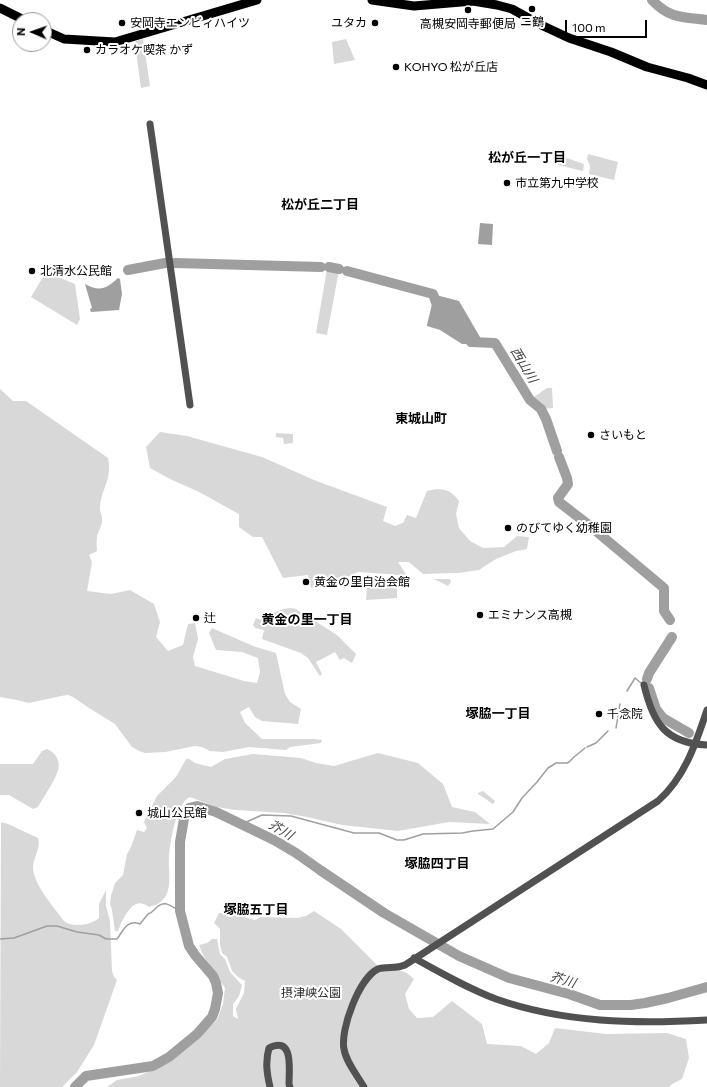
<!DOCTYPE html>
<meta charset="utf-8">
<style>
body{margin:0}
#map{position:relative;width:707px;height:1087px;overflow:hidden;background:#fff;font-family:Commissioner,sans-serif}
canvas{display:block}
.north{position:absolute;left:12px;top:12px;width:40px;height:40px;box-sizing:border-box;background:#fff;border:1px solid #999;border-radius:50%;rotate:272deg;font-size:11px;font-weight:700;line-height:16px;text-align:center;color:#000}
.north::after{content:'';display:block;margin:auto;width:14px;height:18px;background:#000;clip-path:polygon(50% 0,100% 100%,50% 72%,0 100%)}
.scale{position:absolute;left:565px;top:20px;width:82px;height:18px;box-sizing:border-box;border:2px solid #000;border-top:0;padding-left:5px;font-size:12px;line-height:14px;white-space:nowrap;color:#000;-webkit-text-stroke:3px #fff;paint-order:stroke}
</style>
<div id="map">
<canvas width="707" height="1087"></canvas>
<div class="north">N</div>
<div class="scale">100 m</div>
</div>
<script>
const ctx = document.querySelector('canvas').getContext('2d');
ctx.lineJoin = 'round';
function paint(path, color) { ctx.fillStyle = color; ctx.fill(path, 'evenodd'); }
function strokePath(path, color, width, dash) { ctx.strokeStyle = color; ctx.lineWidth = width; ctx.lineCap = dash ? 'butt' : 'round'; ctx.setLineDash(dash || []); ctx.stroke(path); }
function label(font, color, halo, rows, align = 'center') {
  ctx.font = font + ' Commissioner,"Noto Sans JP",sans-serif'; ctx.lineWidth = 4; ctx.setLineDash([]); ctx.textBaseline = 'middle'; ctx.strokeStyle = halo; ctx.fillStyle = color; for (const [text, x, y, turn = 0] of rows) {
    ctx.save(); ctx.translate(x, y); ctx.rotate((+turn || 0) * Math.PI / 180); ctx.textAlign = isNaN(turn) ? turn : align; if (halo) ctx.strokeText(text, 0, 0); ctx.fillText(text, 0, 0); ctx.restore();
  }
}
const green = new Path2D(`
 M 143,39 L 150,86 L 141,88 L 135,44 L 136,41 Z
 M 346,39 L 355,60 L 334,64 L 332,42 Z
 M 588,154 L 618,162 L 614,180 L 589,174 L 590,166 L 587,159 Z
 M 558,155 L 584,164 L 583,171 L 558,165 Z
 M 329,267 L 339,270 L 327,335 L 316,333 L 327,269 Z
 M 46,272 L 75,284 L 80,319 L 77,325 L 31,297 Z
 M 547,388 L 552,388 L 553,408 L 543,409 L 531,399 Z
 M 0,389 L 13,401 L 26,401 L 108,458 C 112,480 103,485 100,506 C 99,511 103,516 102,521 C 102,527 97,532 97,538 C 96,542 97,547 97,551 L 89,555 L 92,562 L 87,591 L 111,594 L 130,590 L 154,604 L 160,622 L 156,637 L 168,651 L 183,645 L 188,624 L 195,623 L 198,639 L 193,657 L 195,666 L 244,681 L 257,683 L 260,672 L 258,658 L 242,652 L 216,650 L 209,633 L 212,628 L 253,646 L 276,653 L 285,694 L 290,702 L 301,709 L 298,724 L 262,721 L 255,717 L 249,707 L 240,712 L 245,723 L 262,739 L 314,739 L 322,740 L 321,743 L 290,747 L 286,750 L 249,747 L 223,752 L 210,751 L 202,747 L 195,746 L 165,752 L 145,753 L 139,751 L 132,747 L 115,724 L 89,708 L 73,697 L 68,695 L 61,696 L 29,703 L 17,700 L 0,697 Z
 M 160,432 L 187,436 L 262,457 L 314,480 L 387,507 L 383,521 L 395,526 L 403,523 L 407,515 L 416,518 L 427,491 C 441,487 451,489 459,501 L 456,514 L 459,528 L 470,541 L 483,548 L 504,547 L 517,536 L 529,537 L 527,549 L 516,551 L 496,559 L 479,570 L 458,573 L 423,574 L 409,562 L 398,562 L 407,576 L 387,574 L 358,572 L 335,583 L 311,588 L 308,575 L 283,578 L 262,537 L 253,537 L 239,527 L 239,514 L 199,492 L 170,479 L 150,468 L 146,447 Z
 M 276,433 L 293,434 L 293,443 L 284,444 L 283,438 L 276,437 Z
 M 368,577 L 379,581 L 397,581 L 397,598 L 366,600 Z
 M 434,579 L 450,579 L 451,582 L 448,586 Z
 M 290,608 L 296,609 L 337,635 L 356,654 L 352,663 L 344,658 L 340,660 L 335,652 L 316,662 L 322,674 L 320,676 L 308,658 L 301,653 L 262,639 L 264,630 L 255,628 L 253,625 L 256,618 L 264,621 L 273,620 L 273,613 L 284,609 Z
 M 47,749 C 55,752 61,761 58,770 C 56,779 43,798 38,807 L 33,809 L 9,795 L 0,795 L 0,764 L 33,764 L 42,751 Z
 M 378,753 L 418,763 L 443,784 L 452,807 L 475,812 L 490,824 L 449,822 L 398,831 L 342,825 L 307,817 L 284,813 L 236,810 L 216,807 L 190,797 C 176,803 170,843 169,856 C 168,867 171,880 168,890 C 166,900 158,905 149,907 C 147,906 145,904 143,904 C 131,899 121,923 118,931 L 115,931 L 112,910 L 110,904 L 111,896 L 115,883 L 123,875 L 127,854 L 131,847 L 137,830 L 144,832 L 147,828 L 144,822 L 157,796 L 176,777 L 186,759 L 189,759 L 195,763 L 211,767 L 225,759 L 253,754 L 301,758 L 316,763 L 334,766 Z
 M 483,791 L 495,801 L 493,804 L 478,794 L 478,793 Z
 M 1,822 L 8,824 L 38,838 C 41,847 34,857 33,866 C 32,883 54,907 64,921 C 72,928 92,925 99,918 L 99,904 L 106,890 L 106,906 L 110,921 L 112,971 L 114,977 L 117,980 L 94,1045 L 77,1072 L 62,1087 L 0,1087 Z
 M 314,911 L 341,929 L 382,970 C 397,971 401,967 414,979 L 405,994 L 409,1009 L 417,1018 L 433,1017 L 452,1001 L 482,1024 L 487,1044 L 521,1046 L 536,1054 L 549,1043 L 555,1028 L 606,1034 L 667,1033 L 686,1039 L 689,1058 L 682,1079 L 672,1084 L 669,1087 L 107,1087 L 117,1080 L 139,1076 L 170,1062 L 217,1020 L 223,1004 L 225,988 L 203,955 L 199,945 L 207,943 L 212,939 L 217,939 L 220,954 L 225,959 L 230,972 L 242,985 L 239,996 L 233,1004 L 233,1016 L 238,1019 L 236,1009 L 244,993 L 245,981 L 238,977 L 232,971 L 227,957 L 222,953 L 220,945 L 220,929 L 214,923 L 219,913 L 234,914 L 255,920 L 261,917 L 297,918 L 306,916 Z`);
const water = new Path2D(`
 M 480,223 L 493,224 L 492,245 L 478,244 Z
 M 118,278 L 120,279 L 122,294 L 119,310 L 91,312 L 90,309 L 92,308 L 85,284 C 100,292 106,289 118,278 Z
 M 436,295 L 459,301 L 484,344 L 462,344 L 440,330 L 427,326 L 427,325 L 434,296 Z`);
const stream = new Path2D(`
 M 627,691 L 635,678 L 641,683 L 647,679
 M 616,728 L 620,704
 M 587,747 L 596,743 L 608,731
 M 242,824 L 262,815 L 291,816 L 354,833 L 379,833 L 397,840 L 404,840 L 423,834 L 462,833 L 473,831 L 493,829 L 513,812 L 522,798 L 537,782 L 548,768 L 556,763 L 567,763 L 569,762 L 574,757 L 585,748
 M 0,939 L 14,938 L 47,926 L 57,926 L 77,932 L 99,935 L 106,939 L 117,939 C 123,931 127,919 140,924 L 148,914 C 152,913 153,911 156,908 C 165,899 170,906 180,911`);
const river = new Path2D(`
 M 652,0 C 670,19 683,17 707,20
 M 175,263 L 321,267
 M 329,267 L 339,269
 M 128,270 L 165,263
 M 347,271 L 433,294 L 438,308
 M 471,342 L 495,343 L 530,400 L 541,409 L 546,419 L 557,451
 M 559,457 L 567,478 L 568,484 L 558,498 L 559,502 L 590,526 L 664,588 L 664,611 L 670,620
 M 647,679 L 649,673 L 672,637
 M 649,688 L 656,709 L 663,718 L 689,733
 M 75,1087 L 86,1076 L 153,1066 L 169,1057 L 197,1034 L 212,1017 L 215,1009 L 218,993 L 216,983 L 213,976 L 195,955 L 189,946 L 180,911 L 180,842 L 185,813 L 189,808 L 197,806 L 216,812 L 274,840 L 296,853 L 320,870 L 384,913 L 459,956 L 509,978 L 569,994 L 600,1005 L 631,1005 L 645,1003 L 668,998 L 707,987`);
const minor = new Path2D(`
 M 150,124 L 190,405
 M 644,685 C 653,723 665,743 707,745
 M 414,958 C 441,973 467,988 496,999 C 564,1023 636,1024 707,1020
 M 270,1087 C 267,1074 265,1062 269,1048 C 294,1035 289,1070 289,1084 L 290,1087
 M 364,1087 C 357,1075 346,1062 344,1049 C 340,1030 359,978 378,969 C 386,966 396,969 405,965 L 658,801 C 685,777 696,743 707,710`);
const major = new Path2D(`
 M 372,0 L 414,6 L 473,1 L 497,5 L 512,9 L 539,24 L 569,38 L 611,52 L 647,67 L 688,78 L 707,85
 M 0,8 L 24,20
 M 44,30 L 64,39 L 115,42 L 257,0`);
const markers = [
 [532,9,4,"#000"],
 [468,10,4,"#000"],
 [122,23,4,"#000"],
 [375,23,4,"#000"],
 [87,50,4,"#000"],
 [396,67,4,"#000"],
 [507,183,4,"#000"],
 [32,271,4,"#000"],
 [591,435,4,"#000"],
 [508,528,4,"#000"],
 [306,582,4,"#000"],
 [480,615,4,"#000"],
 [196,618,4,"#000"],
 [599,714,4,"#000"],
 [139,813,4,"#000"]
];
const poiNames = [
 ["ニ鶴",532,22,"center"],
 ["安岡寺エンビィハイツ",130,23],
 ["ユタカ",367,23,"right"],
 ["高槻安岡寺郵便局",468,24,"center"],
 ["カラオケ喫茶 かず",95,50],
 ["KOHYO 松が丘店",404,67],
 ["市立第九中学校",515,183],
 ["北清水公民館",40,271],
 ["さいもと",599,435],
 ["のびてゆく幼稚園",516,528],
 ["黄金の里自治会館",314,582],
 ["エミナンス高槻",488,615],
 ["辻",204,618],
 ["千念院",607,714],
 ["城山公民館",147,813]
];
const parkNames = [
 ["摂津峡公園",311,993]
];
const neighbourhoodNames = [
 ["松が丘一丁目",527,158],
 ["松が丘二丁目",320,205],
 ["東城山町",421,419],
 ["黄金の里一丁目",307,620],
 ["塚脇一丁目",498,714],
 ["塚脇四丁目",437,864],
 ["塚脇五丁目",256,910]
];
const waterNames = [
 ["西山川",524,365,59],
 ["芥川",281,830,30],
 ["芥川",563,980,17]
];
paint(green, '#d8d8d8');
paint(water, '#9f9f9f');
strokePath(stream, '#9f9f9f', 1.5);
strokePath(river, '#9f9f9f', 10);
strokePath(minor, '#515151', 7);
strokePath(major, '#000', 9);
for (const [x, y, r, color] of markers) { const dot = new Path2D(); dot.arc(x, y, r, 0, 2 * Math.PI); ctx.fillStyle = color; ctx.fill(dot); strokePath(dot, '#fff', 1.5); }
label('12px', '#000', '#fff', poiNames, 'left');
label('12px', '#2f2f2f', '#fff', parkNames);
label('bold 13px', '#000', '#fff', neighbourhoodNames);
label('italic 13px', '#404040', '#fff', waterNames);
</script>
